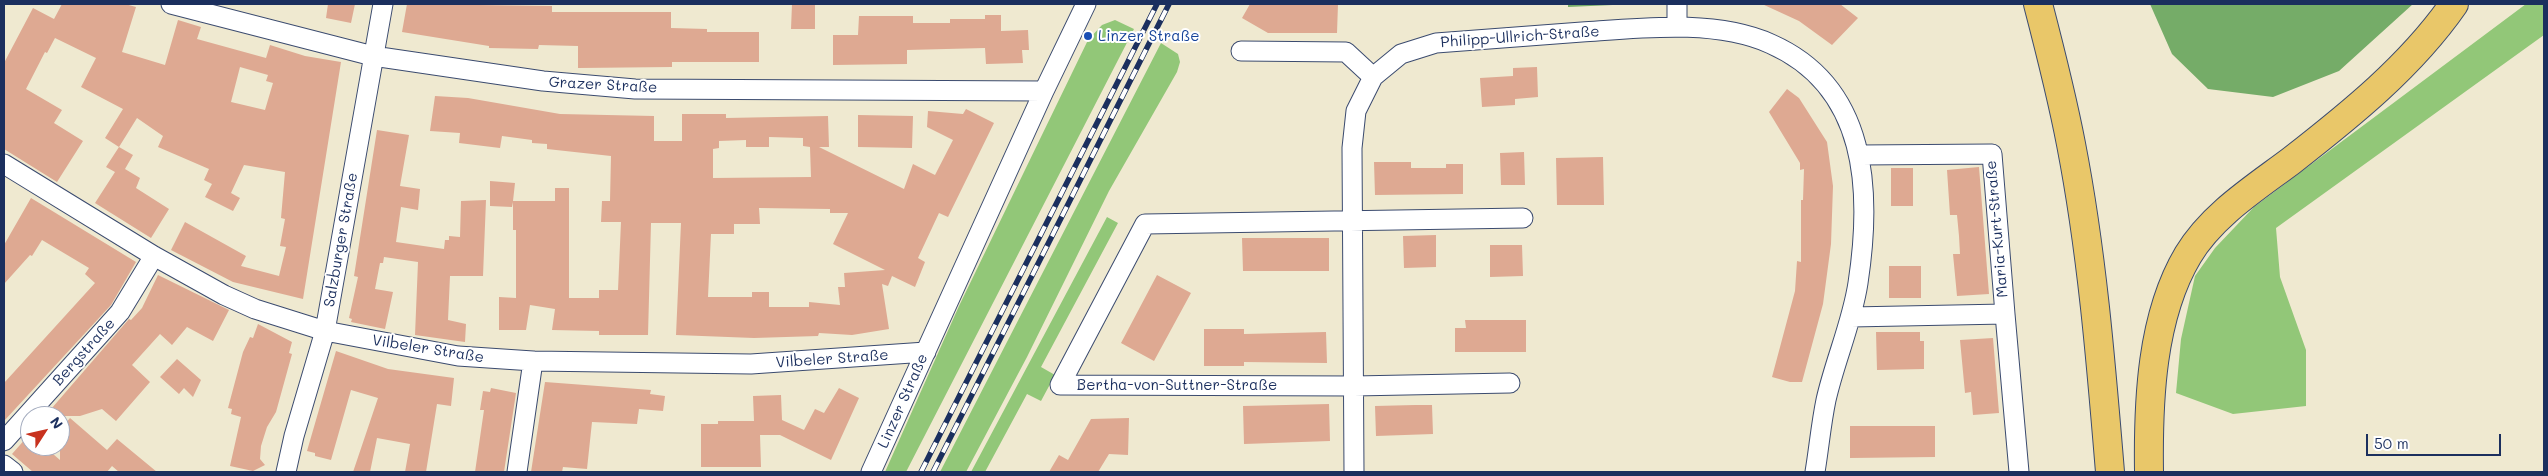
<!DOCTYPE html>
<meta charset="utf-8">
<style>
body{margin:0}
#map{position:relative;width:2548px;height:476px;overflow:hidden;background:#efe9d0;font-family:Mali,sans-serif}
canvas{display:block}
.frame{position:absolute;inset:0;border:5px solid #1b2f5e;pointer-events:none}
.north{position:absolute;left:20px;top:406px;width:50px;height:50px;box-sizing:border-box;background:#fff;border:1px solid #a4acbf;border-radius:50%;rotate:55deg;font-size:14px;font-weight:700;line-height:20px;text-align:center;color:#1b2f5e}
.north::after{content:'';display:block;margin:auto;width:18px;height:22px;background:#c8321e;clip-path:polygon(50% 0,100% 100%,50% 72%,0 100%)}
.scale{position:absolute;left:2366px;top:434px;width:135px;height:22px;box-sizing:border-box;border:2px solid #1b2f5e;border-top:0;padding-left:6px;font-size:15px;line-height:18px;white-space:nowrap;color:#1b2f5e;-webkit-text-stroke:4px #fff;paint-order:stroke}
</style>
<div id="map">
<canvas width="2548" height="476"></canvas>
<div class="frame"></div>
<div class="north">N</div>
<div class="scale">50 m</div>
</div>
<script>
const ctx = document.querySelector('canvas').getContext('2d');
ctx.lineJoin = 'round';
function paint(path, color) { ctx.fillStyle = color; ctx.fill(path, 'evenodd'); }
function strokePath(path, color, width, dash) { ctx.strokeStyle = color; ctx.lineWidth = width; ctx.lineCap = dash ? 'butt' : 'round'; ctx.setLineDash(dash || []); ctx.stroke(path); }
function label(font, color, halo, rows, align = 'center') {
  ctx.font = font + ' Mali,sans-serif'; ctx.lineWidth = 4; ctx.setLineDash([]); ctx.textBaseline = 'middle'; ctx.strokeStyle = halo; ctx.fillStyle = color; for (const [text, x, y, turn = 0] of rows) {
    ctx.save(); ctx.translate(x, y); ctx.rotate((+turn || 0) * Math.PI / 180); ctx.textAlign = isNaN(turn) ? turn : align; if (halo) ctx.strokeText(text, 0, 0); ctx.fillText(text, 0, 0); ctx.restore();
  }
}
const green = new Path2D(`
 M 2526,4 L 2544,4 L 2544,35 L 2276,228 L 2280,277 L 2306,350 L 2306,406 L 2233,414 L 2176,393 L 2181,339 L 2195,276 L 2215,248 L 2254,207 Z
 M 1115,20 L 1134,29 L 906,472 L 885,472 L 959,306 L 1088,40 L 1102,25 Z
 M 1161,43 L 1178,54 L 1180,62 L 1177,72 L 1109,191 L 1027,357 L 966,472 L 940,472 Z
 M 1107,217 L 1118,223 L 1041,367 L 1055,375 L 1041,401 L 1027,394 L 985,472 L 971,472 Z`);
const forest = new Path2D(`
 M 1568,4 L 1635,4 L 1568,7 Z
 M 2150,4 L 2413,4 L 2339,71 L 2273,97 L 2208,89 L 2172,54 Z`);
const building = new Path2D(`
 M 62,4 L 125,4 L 136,7 L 122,52 L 165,65 L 178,20 L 201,27 L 197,39 L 266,58 L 270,45 L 305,56 L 341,62 L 303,299 L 233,282 L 171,250 L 185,222 L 246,256 L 241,266 L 279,276 L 286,247 L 280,246 L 285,219 L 281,218 L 285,172 L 244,165 L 231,193 L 240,198 L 233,211 L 205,197 L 212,184 L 204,180 L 209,169 L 158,147 L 163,136 L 137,118 L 119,147 L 105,138 L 123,109 L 81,87 L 96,58 L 55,38 L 47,53 L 45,52 L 26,89 L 62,110 L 54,123 L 83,141 L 57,182 L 4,149 L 4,63 L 33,8 L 54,19 ZM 240,67 L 268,75 L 266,81 L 273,83 L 265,110 L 231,102 Z
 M 328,4 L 355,4 L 351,23 L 326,18 Z
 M 407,4 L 552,6 L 552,12 L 671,12 L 671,28 L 707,29 L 707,32 L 759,32 L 759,62 L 672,62 L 672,67 L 578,68 L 578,46 L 539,45 L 538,49 L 489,48 L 489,46 L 402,32 Z
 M 792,4 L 815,4 L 815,29 L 791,29 Z
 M 1250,4 L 1338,4 L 1337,33 L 1268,33 L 1242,18 Z
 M 1762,4 L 1840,4 L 1858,18 L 1832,45 L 1799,21 Z
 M 985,15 L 1001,15 L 1001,31 L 1028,30 L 1029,50 L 1022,50 L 1023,63 L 986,64 L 985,48 L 907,50 L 907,64 L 833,65 L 833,35 L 858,35 L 859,16 L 913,16 L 913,23 L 950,23 L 950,19 L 985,19 Z
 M 1537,67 L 1538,97 L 1515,99 L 1515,105 L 1482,107 L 1480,78 L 1513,76 L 1513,68 Z
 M 1787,89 L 1799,98 L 1827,142 L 1833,186 L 1831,244 L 1823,304 L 1802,382 L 1790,382 L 1772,377 L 1795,291 L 1797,261 L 1801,262 L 1801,200 L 1803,200 L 1804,169 L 1800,170 L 1800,163 L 1769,112 Z
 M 435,96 L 468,98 L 560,114 L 654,116 L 654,141 L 682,141 L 682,114 L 726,114 L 726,118 L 828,116 L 829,147 L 819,147 L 904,189 L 913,164 L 935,175 L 953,140 L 927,127 L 928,111 L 963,114 L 966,109 L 994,123 L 948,217 L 939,213 L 918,258 L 925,262 L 915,287 L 892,276 L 888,286 L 882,284 L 889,329 L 852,335 L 819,333 L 818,336 L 754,338 L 676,335 L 681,223 L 651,223 L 648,335 L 599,335 L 599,331 L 552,330 L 555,309 L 530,305 L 526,330 L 499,330 L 499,297 L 516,298 L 516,230 L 513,230 L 513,202 L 512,207 L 490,206 L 490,181 L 515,183 L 513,201 L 555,201 L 555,188 L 569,188 L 569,298 L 599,298 L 599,290 L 618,290 L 621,222 L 601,222 L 602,201 L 610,201 L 611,156 L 547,149 L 547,144 L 532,143 L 532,140 L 502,136 L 500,148 L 459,143 L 460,133 L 430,131 ZM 769,137 L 803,138 L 803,146 L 810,147 L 811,177 L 713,178 L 713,149 L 719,148 L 719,141 L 746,140 L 746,147 L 769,147 ZM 759,208 L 830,209 L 830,213 L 848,213 L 833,244 L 885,270 L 844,273 L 845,287 L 838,287 L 840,305 L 809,302 L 809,307 L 769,307 L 769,292 L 752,292 L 752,297 L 708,297 L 711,234 L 734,234 L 734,224 L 760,224 Z
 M 858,115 L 913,116 L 912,148 L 858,147 Z
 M 377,130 L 409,135 L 400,186 L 420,189 L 418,210 L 401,207 L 396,242 L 444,249 L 445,240 L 449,240 L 449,236 L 460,237 L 461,201 L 486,200 L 483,276 L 450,276 L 448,320 L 466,324 L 465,342 L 415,335 L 418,262 L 384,257 L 383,263 L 380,263 L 375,289 L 393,292 L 385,329 L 351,322 L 352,319 L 349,318 L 358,277 L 354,276 Z
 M 119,147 L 133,155 L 125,169 L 140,178 L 136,188 L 169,209 L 151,238 L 95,203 L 115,172 L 106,167 Z
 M 1524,152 L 1525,185 L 1501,185 L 1500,153 Z
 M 1603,157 L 1604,205 L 1557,205 L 1556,158 Z
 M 1374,162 L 1411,162 L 1411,168 L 1446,168 L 1446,164 L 1463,164 L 1463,194 L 1375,195 Z
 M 1979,167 L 1989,294 L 1957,296 L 1953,254 L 1960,254 L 1959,236 L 1957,215 L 1950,215 L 1947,170 Z
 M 1891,168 L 1913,168 L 1913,206 L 1891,206 Z
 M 31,198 L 136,262 L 111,305 L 4,421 L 4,383 L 95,283 L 85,274 L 89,268 L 42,240 L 32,256 L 30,255 L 4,284 L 4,245 Z
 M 1436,235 L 1436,267 L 1404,268 L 1403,236 Z
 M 1242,238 L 1329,238 L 1329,271 L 1243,271 Z
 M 1490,245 L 1522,245 L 1523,276 L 1490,277 Z
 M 1889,266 L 1921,266 L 1921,298 L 1889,298 Z
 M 158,275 L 229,310 L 213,341 L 187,327 L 172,345 L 160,334 L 132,365 L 150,382 L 116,421 L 102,409 L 80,416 L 45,416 L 129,319 L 131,320 L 142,308 Z
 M 1157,275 L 1191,293 L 1154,361 L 1121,343 Z
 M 1465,320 L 1526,320 L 1526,352 L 1455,352 L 1455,328 L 1466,328 Z
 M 258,324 L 292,342 L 289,353 L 292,354 L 276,412 L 267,427 L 261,446 L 260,459 L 265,465 L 253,471 L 230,466 L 241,417 L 231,414 L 232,409 L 228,408 L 243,352 L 250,337 L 253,338 Z
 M 1204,329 L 1244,329 L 1244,334 L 1326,332 L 1327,363 L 1244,362 L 1244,366 L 1204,366 Z
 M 1876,332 L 1920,332 L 1920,341 L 1924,341 L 1924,369 L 1877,370 Z
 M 1993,338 L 1999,413 L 1973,415 L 1971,392 L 1965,393 L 1960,340 Z
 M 336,351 L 388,369 L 454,378 L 451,406 L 437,404 L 426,472 L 405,472 L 410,444 L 377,438 L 370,472 L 353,472 L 378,398 L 351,390 L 331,460 L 315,456 L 315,453 L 307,451 Z
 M 177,359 L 201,380 L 193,397 L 184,388 L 179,394 L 160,377 Z
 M 545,382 L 651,390 L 650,394 L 665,396 L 663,411 L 639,409 L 637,424 L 592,422 L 587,469 L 563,467 L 562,472 L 531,472 Z
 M 491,388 L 516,393 L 504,472 L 475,472 L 484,410 L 480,410 L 483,391 L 490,392 Z
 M 839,388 L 859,398 L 831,460 L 780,435 L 760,435 L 761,467 L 701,467 L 701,424 L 718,424 L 718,421 L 754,421 L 753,396 L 781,395 L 782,420 L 804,430 L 815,409 L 824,413 Z
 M 1329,404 L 1330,441 L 1244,444 L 1243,406 Z
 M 1415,405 L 1432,405 L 1433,434 L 1376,436 L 1375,406 Z
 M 70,418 L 107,450 L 117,439 L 157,472 L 119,472 L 112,466 L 107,472 L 33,472 L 12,454 L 27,437 L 30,439 L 30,446 L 38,446 L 44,450 L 46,448 L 60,460 L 60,430 Z
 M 1129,418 L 1128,455 L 1109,454 L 1098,472 L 1049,472 L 1059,455 L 1068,460 L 1091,419 Z
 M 1850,426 L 1935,426 L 1935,457 L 1850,458 Z`);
const street = new Path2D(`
 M 171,4 L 373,56 L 543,81 L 635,89 L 1044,91
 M 1677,26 L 1677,4
 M 1241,51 L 1346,52 L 1373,77
 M 4,164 L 154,256 L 224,295 L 255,309 L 325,331 L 458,356 L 533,361 L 751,364 L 926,352
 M 2005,314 L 2019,472
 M 1851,317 L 2005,314 L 1992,154 L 1860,155
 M 1510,383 L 1354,386 L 1060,385 L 1145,224 L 1523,218
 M 4,441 L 120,312 L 154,256
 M 4,465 L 13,472
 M 286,472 L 294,436 L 325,331 L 383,4
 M 517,472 L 533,361
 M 871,472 L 1044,91 L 1086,4
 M 1354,472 L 1352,148 L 1356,111 L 1373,77 L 1401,54 L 1436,43 C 1485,39 1533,36 1582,32 C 1640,28 1716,19 1771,44 C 1868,87 1872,191 1858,283 C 1852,323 1835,360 1826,400 C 1821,424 1819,448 1815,472`);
const primary = new Path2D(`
 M 2038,4 C 2050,50 2062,97 2071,144 C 2092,252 2101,363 2110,472
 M 2149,472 C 2148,402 2151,317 2188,255 C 2212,215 2255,188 2291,161 C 2350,115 2411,66 2454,4`);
const rail = new Path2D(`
 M 921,472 L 1157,4
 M 933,472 L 1169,4`);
const markers = [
 [1088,36,5,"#1a4fb4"]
];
const transitNames = [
 ["Linzer Straße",1098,36]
];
const streetNames = [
 ["Philipp-Ullrich-Straße",1520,37,-4],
 ["Grazer Straße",603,85,3],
 ["Maria-Kurt-Straße",1997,229,-95],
 ["Salzburger Straße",341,240,-80],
 ["Vilbeler Straße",428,349,9],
 ["Bergstraße",84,352,-48],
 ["Vilbeler Straße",832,359,-4],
 ["Bertha-von-Suttner-Straße",1177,385],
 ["Linzer Straße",903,401,-66]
];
paint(green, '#92c778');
paint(forest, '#75ac68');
paint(building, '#dea992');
strokePath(street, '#3b4b6f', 21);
strokePath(primary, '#3b4b6f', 30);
strokePath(street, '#fff', 19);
strokePath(primary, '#e9c769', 28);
strokePath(rail, '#1b2f5e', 5.5);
strokePath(rail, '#fff', 4, [11]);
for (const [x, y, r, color] of markers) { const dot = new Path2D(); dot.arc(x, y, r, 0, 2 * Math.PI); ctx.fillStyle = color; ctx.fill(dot); strokePath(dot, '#fff', 2); }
label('15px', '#164399', '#fff', transitNames, 'left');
label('15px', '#1b2f5e', '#fff', streetNames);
</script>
